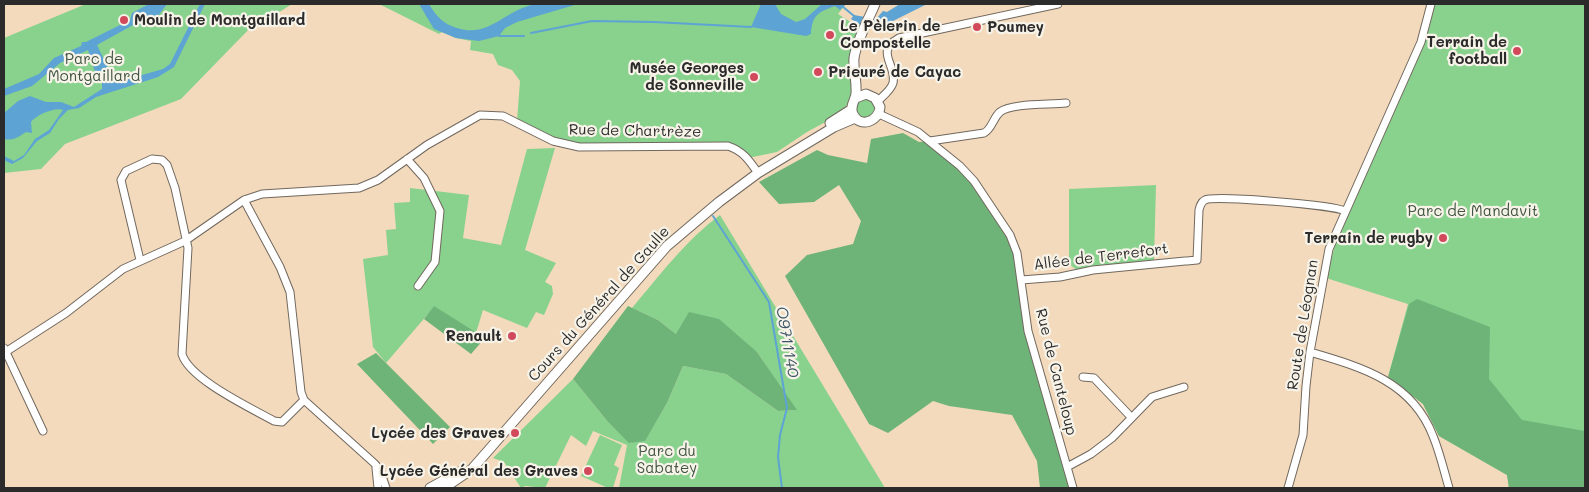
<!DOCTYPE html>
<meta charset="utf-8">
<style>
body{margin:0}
#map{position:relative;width:1589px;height:492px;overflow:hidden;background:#f3dabc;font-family:Mali,sans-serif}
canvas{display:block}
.frame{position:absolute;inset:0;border:5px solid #2b2b2b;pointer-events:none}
</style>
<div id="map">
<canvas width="1589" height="492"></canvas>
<div class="frame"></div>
</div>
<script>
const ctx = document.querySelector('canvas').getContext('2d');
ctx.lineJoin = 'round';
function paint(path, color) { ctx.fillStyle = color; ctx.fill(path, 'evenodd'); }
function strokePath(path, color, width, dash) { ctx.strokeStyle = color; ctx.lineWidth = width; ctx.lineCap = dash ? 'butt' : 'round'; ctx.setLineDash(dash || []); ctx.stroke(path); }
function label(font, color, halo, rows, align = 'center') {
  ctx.font = font + ' Mali,sans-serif'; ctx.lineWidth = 4.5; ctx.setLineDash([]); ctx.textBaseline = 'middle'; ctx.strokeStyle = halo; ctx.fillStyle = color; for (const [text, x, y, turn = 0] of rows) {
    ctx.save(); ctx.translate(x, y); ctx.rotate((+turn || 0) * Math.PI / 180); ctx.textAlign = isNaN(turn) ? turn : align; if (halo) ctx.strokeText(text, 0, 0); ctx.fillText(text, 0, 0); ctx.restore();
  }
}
const green = new Path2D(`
 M 86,4 L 292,4 L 281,11 L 254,24 L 181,99 L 65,144 L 41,169 L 4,173 L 4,38 Z
 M 379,4 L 844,4 L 845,5 L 838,14 L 860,28 L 849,58 L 852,96 L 842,113 L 807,132 L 777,152 L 748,158 L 738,150 L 568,145 L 517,121 L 520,81 L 512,70 L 498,65 L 493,54 L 470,50 L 471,41 L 456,38 L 442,32 L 439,34 Z
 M 1435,4 L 1585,4 L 1585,488 L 1509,488 L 1507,475 L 1439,436 L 1423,404 L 1388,377 L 1408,304 L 1326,278 L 1337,238 L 1428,32 Z
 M 863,98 L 870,99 L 876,107 L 872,117 L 862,119 L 856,112 L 857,102 Z
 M 555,148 L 525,250 L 556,263 L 545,282 L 552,286 L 553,294 L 544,315 L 536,312 L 527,328 L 483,310 L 476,333 L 434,307 L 386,363 L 373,347 L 363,259 L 388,255 L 386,230 L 396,229 L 394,203 L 410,202 L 410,188 L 469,195 L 463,238 L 501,245 L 527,149 Z
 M 1156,185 L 1154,260 L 1094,266 L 1077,270 L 1069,264 L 1069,189 Z
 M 720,215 L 885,488 L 619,488 L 627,445 L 593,431 L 586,446 L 571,435 L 545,488 L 525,486 L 521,488 L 504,462 L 493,458 L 573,379 L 608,422 L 630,443 L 648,435 L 667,403 L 683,366 L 726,374 L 778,411 L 796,410 L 757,352 L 676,334 L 658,320 L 632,308 C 660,275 685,241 720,215 Z
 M 600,435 L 622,445 L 614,465 L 619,468 L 613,488 L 608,488 L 581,476 Z`);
const forest = new Path2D(`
 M 903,133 L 919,142 L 930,141 L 960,166 L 1010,235 L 1028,331 L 1073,488 L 1040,488 L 1037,461 L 1012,415 L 949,406 L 933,401 L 888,433 L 869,424 L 785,276 L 807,255 L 853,244 L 861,221 L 839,185 L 814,202 L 779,204 L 759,182 L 817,150 L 828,155 L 867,163 L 871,139 Z
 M 1417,299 L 1490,327 L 1489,379 L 1522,420 L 1585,431 L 1585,488 L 1509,488 L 1507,475 L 1439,436 L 1423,404 L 1388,377 L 1409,304 Z
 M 434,306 L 485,338 L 471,354 L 424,319 Z
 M 628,306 L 658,320 L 676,334 L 689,312 L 719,319 L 757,352 L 797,410 L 778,411 L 726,374 L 683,366 L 667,403 L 645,441 L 629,443 L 608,422 L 573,379 Z
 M 376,353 L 450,427 L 433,444 L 357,364 Z`);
const water = new Path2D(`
 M 149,4 L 167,4 L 158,16 L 135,27 L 133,25 L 97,45 L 113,78 L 118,82 L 163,69 L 170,64 L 200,4 L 205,4 L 174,67 L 158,77 L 96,97 L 79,108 L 68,110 L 59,119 L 50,133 L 37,141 L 23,158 L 12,164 L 4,160 L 4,156 L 14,161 L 24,155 L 35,139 L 49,130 L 63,110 C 55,107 36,115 31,122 L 32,133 L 26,132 C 18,137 14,141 4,139 L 4,113 L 18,101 L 30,96 L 46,102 L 61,102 L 74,107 L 102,89 L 102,82 L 96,75 L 88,50 L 60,63 L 32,86 L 4,96 L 4,89 L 39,74 L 54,58 L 81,46 L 82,42 L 86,42 L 130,20 L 132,13 Z
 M 419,4 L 429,4 C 436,16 443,24 457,28 C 488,38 502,13 531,5 C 545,1 563,4 578,4 L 517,22 L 505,28 L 499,36 L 479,41 L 456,38 L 434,29 Z
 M 761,4 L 775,4 L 781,14 L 796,22 L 805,19 L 822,4 L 845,5 L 840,10 L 835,6 C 818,12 812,15 811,34 L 806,36 L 751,27 Z
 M 900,4 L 927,4 L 879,28 L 860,25 L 851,19 L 854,15 L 876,19 L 883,11 L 887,12 Z`);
const stream = new Path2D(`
 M 842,6 L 854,16
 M 531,33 L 592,21 L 654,22 L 751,27
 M 499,36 L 524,36
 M 713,216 L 769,302 L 787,408 L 780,435 L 778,457 L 782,488`);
const minor = new Path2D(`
 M 878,101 C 883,96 891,90 893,83 C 897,64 874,52 899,38 L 1058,4
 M 879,114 L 918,132 L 960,166 L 974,181 L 1010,235 L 1017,253 L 1028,331 L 1073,488
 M 930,141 L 984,133 C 992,129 993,118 1000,112 C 1011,103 1050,105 1066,103
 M 407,159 L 424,178 L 440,211 L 435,262 L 418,286
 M 244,200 L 280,267 L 290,292 L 301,392 L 304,400 L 374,463 L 380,470 L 386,488
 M 140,260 L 121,180 L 126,171 L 152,159 L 162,160 L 167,165 L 175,188 L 188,248 L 182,354 C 189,379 251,408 274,421 L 282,422 L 304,400
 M 1187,261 L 1197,260 L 1199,210 C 1200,206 1201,202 1205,200 C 1214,195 1334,205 1345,211
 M 1021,280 L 1060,277 L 1093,270 L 1185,261
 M 4,348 L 43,431
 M 1310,352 C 1361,367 1412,381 1433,436 C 1440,453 1444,471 1449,488
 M 4,353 L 66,313 L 123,269 L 185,241 L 244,200 L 262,194 L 359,188 L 378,180 L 427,145 L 480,115 L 503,116 L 553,141 L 579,147 L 728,146 C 743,151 749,160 758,173
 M 1083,377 L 1094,378 L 1131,417
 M 1067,467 L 1091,454 L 1112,438 L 1152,397 L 1184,387
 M 376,468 L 378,488
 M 1288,488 L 1303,435 L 1306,386 L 1310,352 L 1329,249 L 1421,42 L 1431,4`);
const major = new Path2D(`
 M 856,98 L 866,94 L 875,98 L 880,107 C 879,121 860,129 853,114 C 849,106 856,100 856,93 C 857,81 853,70 854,58 C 857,39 868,21 875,4
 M 830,123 L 852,109
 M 430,488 L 459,472
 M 444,488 L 472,469 L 667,246 L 719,202 L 758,173 L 834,127 L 855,118`);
const markers = [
 [124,20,5,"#d1495b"],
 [977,27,5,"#d1495b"],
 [830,35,5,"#d1495b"],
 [1517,51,5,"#d1495b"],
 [818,72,5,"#d1495b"],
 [754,77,5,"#d1495b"],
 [1443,238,5,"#d1495b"],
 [512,336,5,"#d1495b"],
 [515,433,5,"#d1495b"],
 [588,471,5,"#d1495b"]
];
const poiNames = [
 ["Moulin de Montgaillard",134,20,"left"],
 ["Le Pèlerin de",840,26,"left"],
 ["Compostelle",840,43,"left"],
 ["Poumey",987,27,"left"],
 ["Terrain de",1507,42],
 ["football",1507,59],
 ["Musée Georges",744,68],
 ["de Sonneville",744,85],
 ["Prieuré de Cayac",828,72,"left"],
 ["Terrain de rugby",1433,238],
 ["Renault",502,336],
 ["Lycée des Graves",505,433],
 ["Lycée Général des Graves",578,471]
];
const parkNames = [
 ["Parc de",94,59],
 ["Montgaillard",94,76],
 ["Parc de Mandavit",1473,211],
 ["Parc du",667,451],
 ["Sabatey",667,468]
];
const streetNames = [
 ["Rue de Chartrèze",635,131,1],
 ["Allée de Terrefort",1101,257,-7],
 ["Cours du Général de Gaulle",599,304,-48],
 ["Route de Léognan",1303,325,-81],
 ["Rue de Canteloup",1056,372,76]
];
const waterNames = [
 ["O9711140",787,342,80]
];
paint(green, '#88d28e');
paint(forest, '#6eb479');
paint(water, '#5da3d3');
strokePath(stream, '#5da3d3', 2);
strokePath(minor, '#71685e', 9);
strokePath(major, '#71685e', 11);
strokePath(minor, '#fff', 7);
strokePath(major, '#fff', 9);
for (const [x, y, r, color] of markers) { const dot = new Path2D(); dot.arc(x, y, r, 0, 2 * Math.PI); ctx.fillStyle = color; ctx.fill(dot); strokePath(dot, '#f7f3e8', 2); }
label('bold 15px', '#2b2b2b', '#f7f3e8', poiNames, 'right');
label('15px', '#425544', '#f7f3e8', parkNames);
label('15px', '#2b2b2b', '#f7f3e8', streetNames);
label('italic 16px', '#3c5566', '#f7f3e8', waterNames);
</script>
